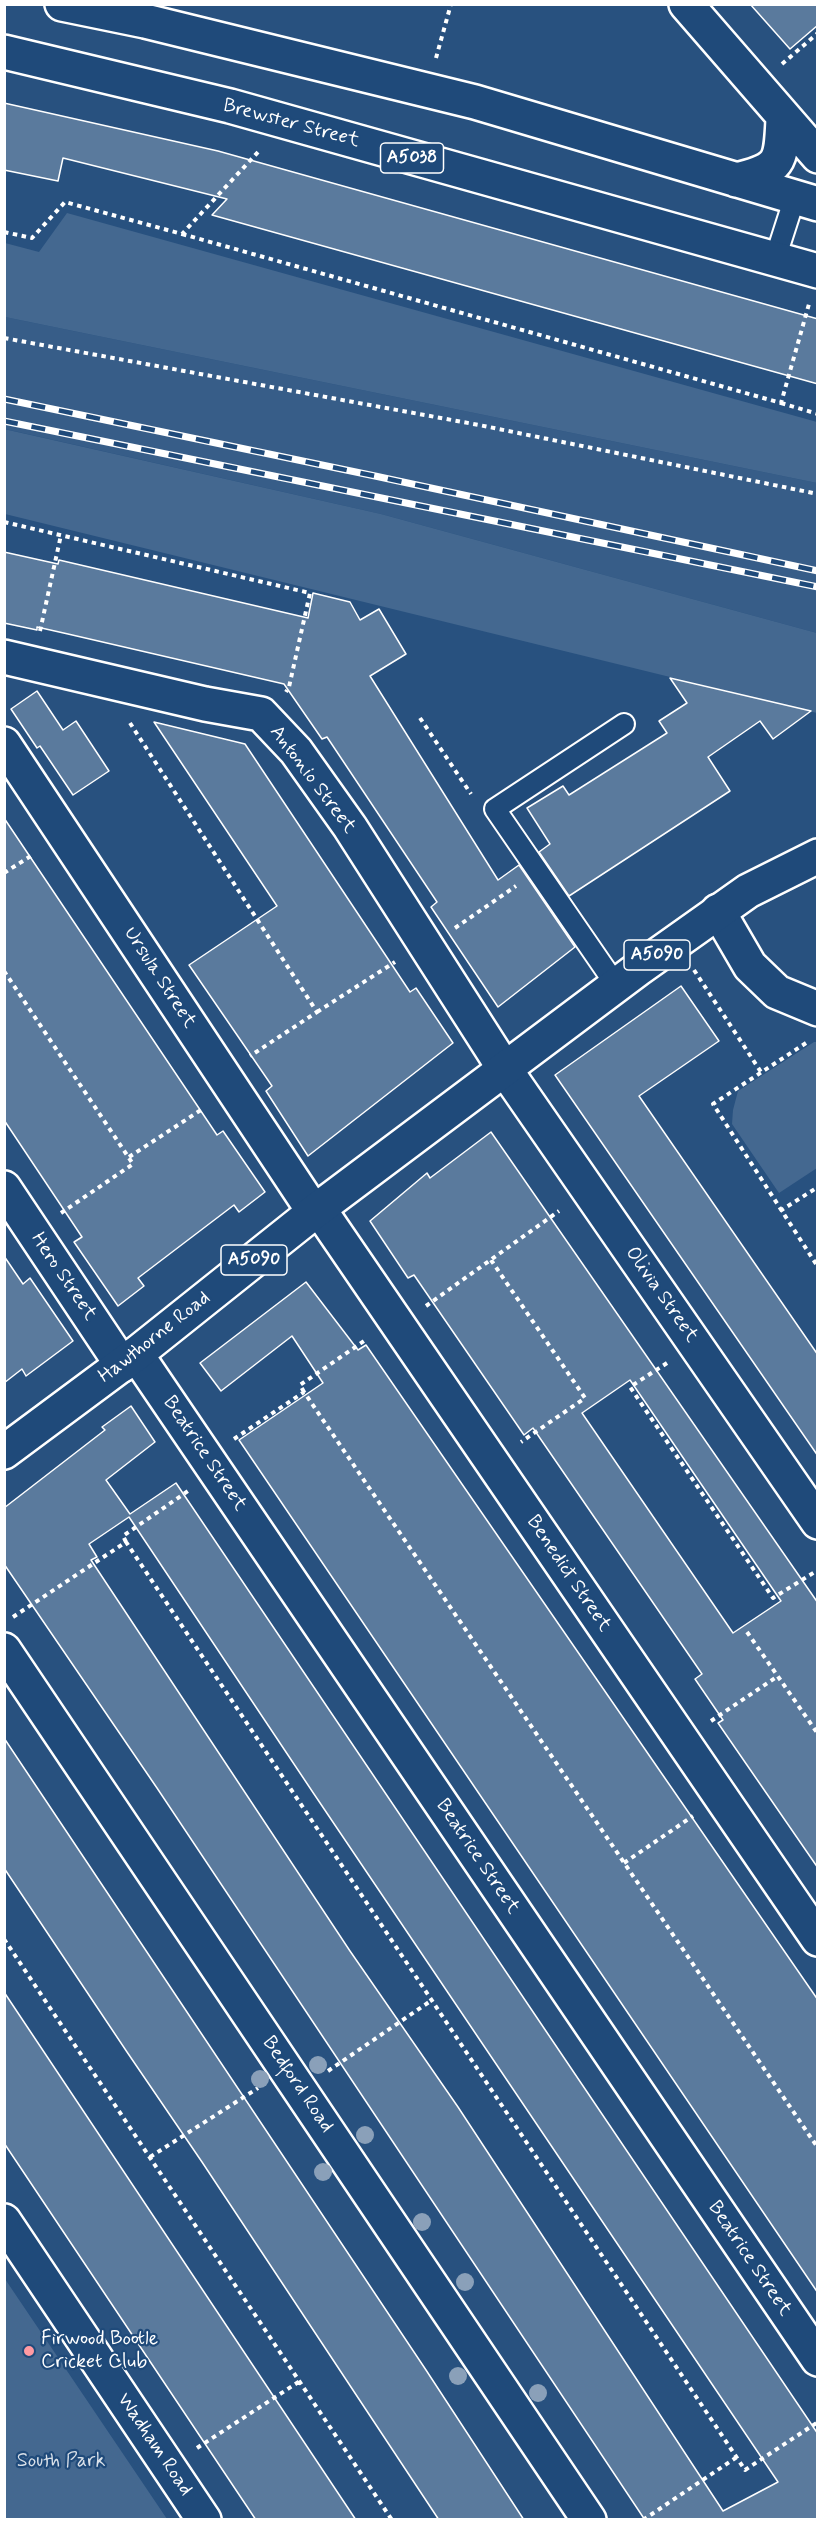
<!DOCTYPE html>
<style>
body{margin:0}
#map{position:relative;width:822px;height:2524px;overflow:hidden;background:#28517f;font-family:Mynerve,sans-serif}
canvas{display:block}
.frame{position:absolute;inset:0;border:6px solid #fff;pointer-events:none}
</style>
<div id="map">
<canvas width="822" height="2524"></canvas>
<div class="frame"></div>
</div>
<script>
const ctx = document.querySelector('canvas').getContext('2d');
ctx.lineJoin = 'round';
function paint(path, color) { ctx.fillStyle = color; ctx.fill(path, 'evenodd'); }
function strokePath(path, color, width, dash) { ctx.strokeStyle = color; ctx.lineWidth = width; ctx.lineCap = dash ? 'butt' : 'round'; ctx.setLineDash(dash || []); ctx.stroke(path); }
function label(font, color, halo, rows, align = 'center') {
  ctx.font = font + ' Mynerve,sans-serif'; ctx.lineWidth = 4.5; ctx.setLineDash([]); ctx.textBaseline = 'middle'; ctx.strokeStyle = halo; ctx.fillStyle = color; for (const [text, x, y, turn = 0] of rows) {
    ctx.save(); ctx.translate(x, y); ctx.rotate((+turn || 0) * Math.PI / 180); ctx.textAlign = isNaN(turn) ? turn : align; if (halo) ctx.strokeText(text, 0, 0); ctx.fillText(text, 0, 0); ctx.restore();
  }
}
const built = new Path2D(`
 M 5,317 L 817,483 L 817,633 L 381,514 L 5,429 Z`);
const green = new Path2D(`
 M 67,213 L 817,422 L 817,483 L 5,317 L 5,243 L 39,252 Z
 M 4,429 L 381,514 L 817,633 L 817,713 L 5,514 Z
 M 814,1042 L 818,1042 L 817,1168 L 779,1193 L 732,1124 L 733,1110 L 738,1091 Z
 M 4,2279 L 5,2279 L 167,2519 L 5,2519 Z`);
const building = new Path2D(`
 M 750,4 L 818,4 L 818,25 L 790,49 Z
 M 4,103 L 218,151 L 818,319 L 818,384 L 212,215 L 227,199 L 63,158 L 58,181 L 4,170 Z
 M 4,552 L 58,564 L 59,560 L 308,618 L 313,593 L 350,602 L 360,620 L 379,609 L 406,654 L 370,676 L 498,880 L 519,865 L 575,947 L 498,1007 L 431,907 L 437,902 L 327,737 L 322,739 L 284,684 L 68,634 L 37,627 L 37,630 L 4,623 Z
 M 670,678 L 811,711 L 773,739 L 760,721 L 708,757 L 730,791 L 569,896 L 539,852 L 550,844 L 527,808 L 563,786 L 569,795 L 667,733 L 659,721 L 687,703 Z
 M 37,691 L 63,730 L 76,721 L 109,771 L 73,795 L 40,746 L 37,748 L 11,709 Z
 M 154,722 L 245,744 L 410,992 L 416,988 L 453,1043 L 308,1156 L 266,1091 L 272,1086 L 189,965 L 277,906 Z
 M 4,818 L 217,1135 L 223,1131 L 265,1192 L 239,1212 L 234,1205 L 138,1278 L 144,1286 L 118,1306 L 74,1242 L 82,1237 L 4,1120 Z
 M 681,986 L 719,1041 L 639,1096 L 818,1355 L 818,1456 L 555,1075 Z
 M 491,1132 L 818,1603 L 818,1868 L 718,1723 L 723,1720 L 695,1679 L 702,1674 L 533,1428 L 524,1435 L 414,1275 L 408,1278 L 370,1221 L 427,1173 L 430,1178 ZM 630,1380 L 781,1601 L 733,1633 L 582,1413 Z
 M 4,1256 L 23,1284 L 30,1278 L 73,1341 L 26,1376 L 22,1369 L 4,1383 Z
 M 306,1282 L 358,1350 L 366,1345 L 818,2000 L 818,2293 L 239,1440 L 323,1383 L 292,1336 L 221,1391 L 200,1363 Z
 M 131,1406 L 155,1442 L 106,1480 L 130,1514 L 176,1483 L 818,2434 L 818,2520 L 645,2520 L 157,1788 L 4,1564 L 4,1508 L 105,1430 L 102,1427 ZM 129,1517 L 314,1794 L 778,2482 L 723,2511 L 458,2107 L 350,1951 L 91,1560 L 97,1557 L 89,1544 Z
 M 4,1738 L 426,2370 L 524,2520 L 439,2520 L 202,2162 L 127,2052 L 4,1868 Z
 M 4,1992 L 356,2520 L 256,2520 L 4,2143 Z`);
const path = new Path2D(`
 M 436,58 L 451,4
 M 782,64 L 818,33
 M 4,232 L 32,238 L 65,202 L 182,234 L 259,151
 M 182,234 L 781,403 L 809,304
 M 4,338 L 479,425 L 818,494
 M 781,403 L 818,414
 M 4,522 L 310,593 L 289,687 L 286,692
 M 40,631 L 61,535
 M 420,718 L 471,794
 M 130,723 L 317,1012 L 250,1056
 M 4,873 L 34,854
 M 455,928 L 516,886
 M 694,970 L 761,1072
 M 4,971 L 133,1164 L 61,1213
 M 317,1012 L 395,962
 M 806,1043 L 713,1104 L 818,1267
 M 129,1157 L 204,1108
 M 780,1211 L 818,1187
 M 491,1260 L 585,1398 L 521,1442
 M 426,1306 L 559,1211
 M 667,1363 L 630,1387 L 773,1598 L 818,1570
 M 304,1392 L 300,1385 L 367,1339
 M 234,1439 L 304,1392 L 818,2148
 M 126,1542 L 123,1536 L 188,1491
 M 13,1617 L 126,1542 L 745,2470 L 818,2422
 M 747,1632 L 818,1734
 M 711,1721 L 778,1676
 M 624,1863 L 693,1816
 M 4,1939 L 392,2520
 M 328,2071 L 432,2000
 M 150,2157 L 258,2088
 M 197,2448 L 300,2381
 M 643,2520 L 737,2457`);
const lane = new Path2D(`
 M 775,259 L 795,197
 M 616,985 L 495,809 L 624,724`);
const street = new Path2D(`
 M 4,657 L 205,704 L 261,714 L 296,751 L 350,827 L 504,1068 L 818,1522
 M 4,744 L 314,1212
 M 718,911 L 750,966 L 777,992 L 818,1009
 M 4,1188 L 122,1365
 M 319,1209 L 818,1939
 M 136,1354 L 818,2359
 M 4,1650 L 589,2520
 M 4,2221 L 204,2520`);
const primary = new Path2D(`
 M 62,4 L 145,21 L 475,102 L 818,204
 M 686,4 L 818,156
 M 4,52 L 230,106 L 818,271
 M 736,180 C 781,169 781,163 783,119
 M 4,1452 L 136,1354 L 314,1212 L 638,969 L 748,891 L 818,856`);
const rail = new Path2D(`
 M 4,399 L 375,476 L 818,571
 M 4,421 L 818,587`);
const trees = [
 [318,2065],
 [260,2079],
 [365,2135],
 [323,2172],
 [422,2222],
 [465,2282],
 [458,2376],
 [538,2393]
];
const markers = [
 [29,2351,6,"#ff9aa2"]
];
const shields = [
 [412,158,63],
 [657,955,66],
 [254,1260,66]
];
const shieldNames = [
 ["A5038",412,158],
 ["A5090",657,955],
 ["A5090",254,1260]
];
const streetNames = [
 ["Brewster Street",291,124,15],
 ["Antonio Street",312,780,53],
 ["Ursula Street",159,978,57],
 ["Hero Street",63,1277,56],
 ["Olivia Street",661,1295,55],
 ["Hawthorne Road",155,1338,-38],
 ["Beatrice Street",204,1454,56],
 ["Benedict Street",568,1574,56],
 ["Beatrice Street",477,1857,56],
 ["Bedford Road",297,2085,56],
 ["Beatrice Street",749,2259,56],
 ["Wadham Road",154,2445,56]
];
const poiNames = [
 ["Firwood Bootle",41,2340],
 ["Cricket Club",41,2363]
];
const parkNames = [
 ["South Park",61,2462]
];
paint(built, '#375d88');
paint(green, '#446890');
paint(building, '#5a7a9d');
strokePath(building, '#fff', 1.5);
strokePath(lane, '#fff', 24);
strokePath(street, '#fff', 38);
strokePath(primary, '#fff', 38);
strokePath(path, '#fff', 4, [4.5, 4.5]);
strokePath(lane, '#1f4a7a', 20);
strokePath(street, '#1f4a7a', 33);
strokePath(primary, '#1f4a7a', 33);
strokePath(rail, '#fff', 7);
strokePath(rail, '#1f4a7a', 4.5, [14]);
ctx.fillStyle = '#8aa0b9';
for (const [x, y] of trees) { ctx.beginPath(); ctx.arc(x, y, 9, 0, 2 * Math.PI); ctx.fill(); }
for (const [x, y, r, color] of markers) { const dot = new Path2D(); dot.arc(x, y, r, 0, 2 * Math.PI); ctx.fillStyle = color; ctx.fill(dot); strokePath(dot, '#1f4a7a', 2); }
for (const [x, y, w] of shields) { const box = new Path2D(); box.roundRect(x - w / 2, y - 15, w, 30, 4.5); ctx.fillStyle = '#1f4a7a'; ctx.fill(box); strokePath(box, '#fff', 1.5); }
label('bold 18px', '#fff', null, shieldNames);
label('20px', '#fff', '#1f4a7a', streetNames);
label('20px', '#fff', '#1f4a7a', poiNames, 'left');
label('20px', '#dae1e9', '#1f4a7a', parkNames);
</script>
